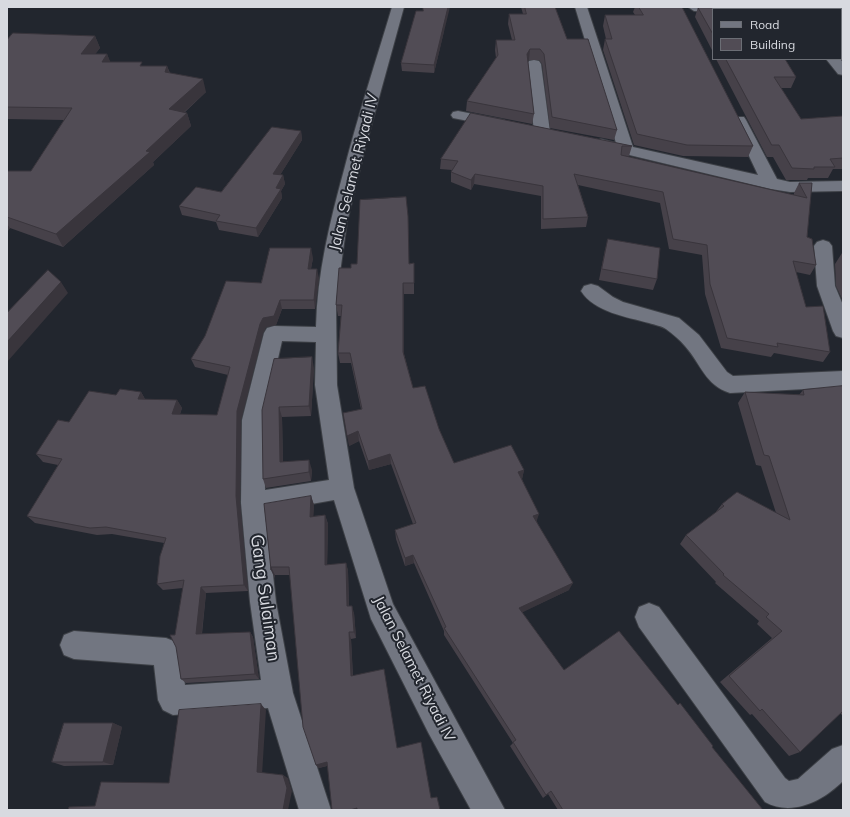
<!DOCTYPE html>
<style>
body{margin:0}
#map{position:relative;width:850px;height:817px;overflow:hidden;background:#22262e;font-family:Mulish,sans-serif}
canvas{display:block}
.frame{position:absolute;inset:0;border:8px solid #d8dae0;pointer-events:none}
.legend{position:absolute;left:712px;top:8px;width:130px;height:52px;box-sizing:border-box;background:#22262e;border:1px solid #6b6e75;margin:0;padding:5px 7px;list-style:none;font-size:12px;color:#d8dae0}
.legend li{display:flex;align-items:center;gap:8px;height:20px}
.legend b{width:20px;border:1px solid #6b6e75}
</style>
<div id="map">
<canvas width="850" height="817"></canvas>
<div class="frame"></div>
<ul class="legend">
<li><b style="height:5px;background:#727681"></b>Road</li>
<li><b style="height:11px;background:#514c55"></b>Building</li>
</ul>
</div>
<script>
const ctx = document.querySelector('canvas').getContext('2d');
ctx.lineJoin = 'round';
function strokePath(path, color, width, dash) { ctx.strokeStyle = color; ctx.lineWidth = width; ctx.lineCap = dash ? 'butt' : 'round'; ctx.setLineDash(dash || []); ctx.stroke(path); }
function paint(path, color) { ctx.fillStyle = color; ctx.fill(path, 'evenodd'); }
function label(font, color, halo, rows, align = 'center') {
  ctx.font = font + ' Mulish,sans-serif'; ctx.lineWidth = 4; ctx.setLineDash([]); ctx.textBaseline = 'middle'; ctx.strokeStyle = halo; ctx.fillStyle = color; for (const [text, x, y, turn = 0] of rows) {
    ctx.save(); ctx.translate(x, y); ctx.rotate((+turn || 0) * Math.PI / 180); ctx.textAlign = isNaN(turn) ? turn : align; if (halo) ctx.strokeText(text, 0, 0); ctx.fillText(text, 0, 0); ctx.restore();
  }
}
const minor = new Path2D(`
 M 392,7 L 404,7 L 366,145 L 347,222 L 336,302 L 337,385 L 354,488 L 393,604 L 505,810 L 471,810 L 429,734 L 371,619 L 334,500 L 266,512 L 276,602 L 293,693 L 331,810 L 299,810 L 268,708 L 173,715 L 163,710 L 158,700 L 154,665 L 74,659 L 64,655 L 60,645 L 64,635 L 74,631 L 166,638 L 176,642 L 180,652 L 185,685 L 261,680 L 250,602 L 241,503 L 242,420 L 264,333 L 267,328 L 274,326 L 316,327 C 317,274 330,221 344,170 C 358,115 376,61 392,7 ZM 282,341 L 316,342 L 315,385 L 329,480 L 265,490 L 264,420 Z
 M 575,7 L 587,7 L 633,147 L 758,175 L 732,120 L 734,117 L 744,117 L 746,120 L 777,179 L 790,182 L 843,181 L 843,191 L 790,192 L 771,189 L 596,147 L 593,144 L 596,141 L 601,139 L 616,143 Z
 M 688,7 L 723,7 L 724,9 L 713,9 L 713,12 L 694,11 Z
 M 786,7 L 798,7 L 799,9 L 787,9 Z
 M 826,59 L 840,59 L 843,62 L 843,75 L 838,74 Z
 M 534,60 L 539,61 L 541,64 L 550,132 L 547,135 L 537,135 L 534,132 L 527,64 L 529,61 Z
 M 458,111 L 504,120 L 506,123 L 504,126 L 499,127 L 453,118 L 451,115 L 453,112 Z
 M 823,240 L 829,242 L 832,246 L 835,286 L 843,305 L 843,338 L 836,336 L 833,331 L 817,286 L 814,246 L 817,242 Z
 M 591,284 L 598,286 L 613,297 L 623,302 L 679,318 L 699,335 L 727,372 L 733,376 L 843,371 L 843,387 L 730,393 C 705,385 701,364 685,346 C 680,340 673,334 666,329 C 662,326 655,325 649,323 C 627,317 594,312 581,291 L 584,286 Z
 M 649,603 L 659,607 L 785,778 L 789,781 L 798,779 L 832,749 L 843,745 L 843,781 C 823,801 792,817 765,802 L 639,627 L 635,617 L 639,607 Z`);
const wall = new Path2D(`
 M 521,7 L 555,7 L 567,39 L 617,130 L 614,140 L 550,128 L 542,64 L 539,60 L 529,60 L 528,61 L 534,114 L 532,124 L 466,111 L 467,101 L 496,58 L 495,50 L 496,40 L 512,40 L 508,24 L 509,14 L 523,14 Z
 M 635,7 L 682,7 L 753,146 L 748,157 L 683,156 L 634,145 L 603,50 L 605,39 L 606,39 L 603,26 L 605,15 L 635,15 L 633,12 Z
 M 698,7 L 762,7 L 713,9 L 713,52 L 695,17 Z
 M 800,7 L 843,7 L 843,60 L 841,58 L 841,9 L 800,9 Z
 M 444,31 L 434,73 L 402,71 L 401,63 Z
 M 95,36 L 100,48 L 95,54 L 107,54 L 110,62 L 143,66 L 167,66 L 170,73 L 206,92 L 184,113 L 187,113 L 191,126 L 153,162 L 154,165 L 63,247 L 10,228 L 7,232 L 7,171 L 31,171 L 64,120 L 7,119 L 7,40 Z
 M 716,59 L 785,59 L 796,77 L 791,88 L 781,88 L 801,119 L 843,116 L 843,169 L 833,169 L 828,178 L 808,178 L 807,180 L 786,180 L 773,157 L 767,157 Z
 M 471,113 L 632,146 L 629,156 L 626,156 L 794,195 L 794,193 L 799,183 L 812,183 L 807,237 L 816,265 L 810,275 L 796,272 L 806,307 L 830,352 L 823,362 L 774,353 L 771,357 L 721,348 L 705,294 L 702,255 L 669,249 L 660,203 L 578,185 L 588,217 L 586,227 L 541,229 L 541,196 L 474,184 L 471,190 L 451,182 L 451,172 L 452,170 L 440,169 L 441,159 Z
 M 301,131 L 302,140 L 280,175 L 283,175 L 285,184 L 281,191 L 282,198 L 258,237 L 219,230 L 216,222 L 182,215 L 179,206 L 221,192 Z
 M 608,239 L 657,279 L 653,290 L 599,280 L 605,250 Z
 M 842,253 L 843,253 L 843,301 L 836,286 L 835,264 Z
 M 313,258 L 311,269 L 319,278 L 315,309 L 282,309 L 276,325 L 266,327 L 263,333 L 241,420 L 240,503 L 248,591 L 206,593 L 202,634 L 250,632 L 253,637 L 259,679 L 186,683 L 181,679 L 175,635 L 183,588 L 163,590 L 157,584 L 164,543 L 112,534 L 97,535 L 35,523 L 27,516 L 58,465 L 43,462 L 36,454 L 69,422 L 116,395 L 141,392 L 145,399 L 177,400 L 182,408 L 180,414 L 217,415 L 228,375 L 195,367 L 191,359 L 261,283 Z
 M 414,263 L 414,294 L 404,294 L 404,354 L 413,388 L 439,429 L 454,463 L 524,470 L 522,479 L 537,522 L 569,590 L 522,612 L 564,670 L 677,705 L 763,810 L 558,810 L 548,794 L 543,798 L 510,746 L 513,743 L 444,635 L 444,631 L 414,563 L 405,566 L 396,539 L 395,530 L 413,524 L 391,464 L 369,470 L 359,441 L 349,446 L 361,409 L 351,363 L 340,363 L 338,353 L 341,316 L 338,316 L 336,305 L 351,268 Z
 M 314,368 L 311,416 L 282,417 L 283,462 L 312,470 L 311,481 L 266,488 L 263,479 L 262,410 Z
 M 843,386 L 843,715 L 842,715 L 840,713 L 800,752 L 789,756 L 752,714 L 750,715 L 720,682 L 772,638 L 757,624 L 759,621 L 715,583 L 716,582 L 680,544 L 686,535 L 715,513 L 722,504 L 776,513 L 761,466 L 756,465 L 738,403 L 745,392 L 799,395 L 803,390 Z
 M 311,496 L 314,505 L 313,516 L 325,515 L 328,524 L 327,565 L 346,563 L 348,571 L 349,606 L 354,613 L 356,638 L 351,639 L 353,676 L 397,748 L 440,810 L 327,766 L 319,768 L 316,765 L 290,575 L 275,575 L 275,578 L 271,570 L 264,504 Z
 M 113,723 L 122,727 L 113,765 L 64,766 L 52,762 Z`);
const shadedWall = new Path2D(`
 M 448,7 L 450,7 L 434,73 L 434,65 Z
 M 95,36 L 100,48 L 86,66 L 81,54 Z
 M 530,49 L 529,60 L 526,64 L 527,54 Z
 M 107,54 L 112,66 L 102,62 Z
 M 167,66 L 171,78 L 165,72 Z
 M 203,79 L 206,92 L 173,122 L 169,109 Z
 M 187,113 L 191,126 L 153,162 L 154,165 L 63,247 L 56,234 Z
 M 301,131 L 302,140 L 275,183 L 273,174 Z
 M 475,174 L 474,184 L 471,190 L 471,180 Z
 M 283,175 L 285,184 L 281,191 L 282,198 L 258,237 L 256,228 Z
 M 7,224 L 10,228 L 7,232 Z
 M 311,248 L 313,258 L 309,278 L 308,269 Z
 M 317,269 L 319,278 L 315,309 L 314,300 Z
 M 61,282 L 68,293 L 7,362 L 7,342 Z
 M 403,283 L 404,294 L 404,362 L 403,352 Z
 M 280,300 L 282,309 L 276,325 L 266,327 L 263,333 L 241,420 L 240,503 L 248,591 L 244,585 L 236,496 L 237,411 L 260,324 L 263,318 Z
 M 312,357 L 314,368 L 311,416 L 309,406 Z
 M 141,392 L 146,401 L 138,399 Z
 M 177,400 L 182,408 L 177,423 L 172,414 Z
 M 279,407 L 282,417 L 283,471 L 280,462 Z
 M 358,431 L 359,441 L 349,446 L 347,436 Z
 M 390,454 L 391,464 L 369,470 L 368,461 Z
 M 309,460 L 312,470 L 311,481 L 309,472 Z
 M 524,470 L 522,479 L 518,472 Z
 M 311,496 L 314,505 L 313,525 L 310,517 Z
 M 539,514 L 536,523 L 533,516 Z
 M 325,515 L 328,524 L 327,573 L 325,565 Z
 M 413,555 L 414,563 L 405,566 L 405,558 Z
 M 346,563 L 348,571 L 349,614 L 347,606 Z
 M 271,567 L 275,575 L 275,578 L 271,570 Z
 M 573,583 L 569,590 L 517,615 L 519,608 Z
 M 201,587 L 206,593 L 201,639 L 196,634 Z
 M 352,606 L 354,613 L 356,638 L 354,632 Z
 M 250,632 L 253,637 L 259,679 L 255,674 Z
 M 349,632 L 351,639 L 353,682 L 351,676 Z
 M 261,704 L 266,710 L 262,775 L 257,772 Z
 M 113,723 L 122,727 L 113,765 L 103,762 Z
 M 327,762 L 330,765 L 319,768 L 316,765 Z
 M 283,775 L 288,778 L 292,791 L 288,810 L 283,810 Z`);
const building = new Path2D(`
 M 423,7 L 448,7 L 434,65 L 401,63 L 416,11 L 423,11 Z
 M 525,7 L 555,7 L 567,39 L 588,39 L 617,130 L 552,117 L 544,54 L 540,49 L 530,49 L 527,54 L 534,114 L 467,101 L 498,55 L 496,40 L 515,40 L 509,14 L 526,14 Z
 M 639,7 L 682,7 L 753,146 L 687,145 L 637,134 L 605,39 L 612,39 L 605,15 L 643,15 Z
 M 698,7 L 762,7 L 762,9 L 713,9 L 713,34 Z
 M 807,7 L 843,7 L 843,47 L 842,47 L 841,46 L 841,9 L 808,9 Z
 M 13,33 L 95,36 L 81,54 L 107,54 L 102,62 L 142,62 L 140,66 L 167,66 L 165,72 L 203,79 L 169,109 L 187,113 L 146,151 L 150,152 L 56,234 L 7,217 L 7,171 L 31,171 L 72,108 L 7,107 L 7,40 Z
 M 726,59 L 785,59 L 796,77 L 774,77 L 801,119 L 843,116 L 843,158 L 830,159 L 835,167 L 814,167 L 814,169 L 792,168 L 779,145 L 772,145 Z
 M 471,113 L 632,146 L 622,146 L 621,155 L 807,198 L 799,183 L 812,183 L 807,237 L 812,239 L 816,265 L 793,261 L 806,307 L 823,306 L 830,352 L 777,343 L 778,347 L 727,338 L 710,284 L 707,245 L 673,239 L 663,192 L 574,174 L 588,217 L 543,219 L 543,186 L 475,174 L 471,180 L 451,172 L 458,161 L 441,159 Z
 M 272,127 L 301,131 L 273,174 L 283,175 L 276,188 L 281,189 L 256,228 L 216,221 L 220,215 L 179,206 L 196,187 L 221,192 Z
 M 406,197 L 408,216 L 409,264 L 414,263 L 414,283 L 403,283 L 403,352 L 413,388 L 425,386 L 439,429 L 454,463 L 511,445 L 524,470 L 518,472 L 539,514 L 533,516 L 573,583 L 519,608 L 564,670 L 619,631 L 678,705 L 680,703 L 713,746 L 712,747 L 763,810 L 563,810 L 551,791 L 546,795 L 513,742 L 516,740 L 444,628 L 446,627 L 413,555 L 405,558 L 395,530 L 416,523 L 390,454 L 368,461 L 358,431 L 347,436 L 343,413 L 362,409 L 350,353 L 338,353 L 342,305 L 336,305 L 339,268 L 351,268 L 351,264 L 357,264 L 360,200 Z
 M 608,239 L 660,248 L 657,279 L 602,269 Z
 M 270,248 L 311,248 L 308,269 L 317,269 L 314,300 L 280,300 L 274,316 L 263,318 L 260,324 L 237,411 L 236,496 L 244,585 L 201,587 L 196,634 L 250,632 L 255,674 L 181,679 L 176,647 L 170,635 L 175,635 L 184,580 L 157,584 L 160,556 L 166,538 L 106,527 L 90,528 L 27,516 L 62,459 L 36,454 L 58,420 L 69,422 L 89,391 L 116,395 L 120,389 L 141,392 L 138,399 L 177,400 L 172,414 L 217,415 L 230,367 L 191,359 L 205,336 L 226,281 L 261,283 Z
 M 48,270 L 61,282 L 7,342 L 7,313 Z
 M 312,357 L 309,406 L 279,407 L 280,462 L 309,460 L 309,472 L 263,479 L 262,410 L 274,359 Z
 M 843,386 L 843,711 L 800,752 L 762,709 L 760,711 L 729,676 L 782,631 L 766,617 L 769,614 L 723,575 L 724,574 L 686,535 L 724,506 L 722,504 L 737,492 L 790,520 L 769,456 L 764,455 L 745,392 L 804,395 L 803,390 Z
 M 311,496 L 310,517 L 325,515 L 325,565 L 346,563 L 347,606 L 352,606 L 354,632 L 349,632 L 351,676 L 384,669 L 397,748 L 421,742 L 431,798 L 437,797 L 440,810 L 357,810 L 357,808 L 350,810 L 332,810 L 327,762 L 316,765 L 303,727 L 289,567 L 271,567 L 271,570 L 264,504 Z
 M 261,704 L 257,772 L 283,775 L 287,788 L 283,810 L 68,810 L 69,807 L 95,806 L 101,782 L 169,783 L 179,710 Z
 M 64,723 L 113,723 L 103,762 L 52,762 Z`);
const streetNames = [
 ["Jalan Selamet Riyadi IV",354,172,-76],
 ["Jalan Selamet Riyadi IV",414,669,63]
];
const nearStreetnames = [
 ["Gang Sulaiman",265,598,82]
];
strokePath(minor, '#3d4046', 2);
paint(minor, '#727681');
paint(wall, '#464149');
paint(shadedWall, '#39353c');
paint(building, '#514c55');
strokePath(building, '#39353c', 1);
label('15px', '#d8dae0', '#22262e', streetNames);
label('18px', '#d8dae0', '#22262e', nearStreetnames);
</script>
